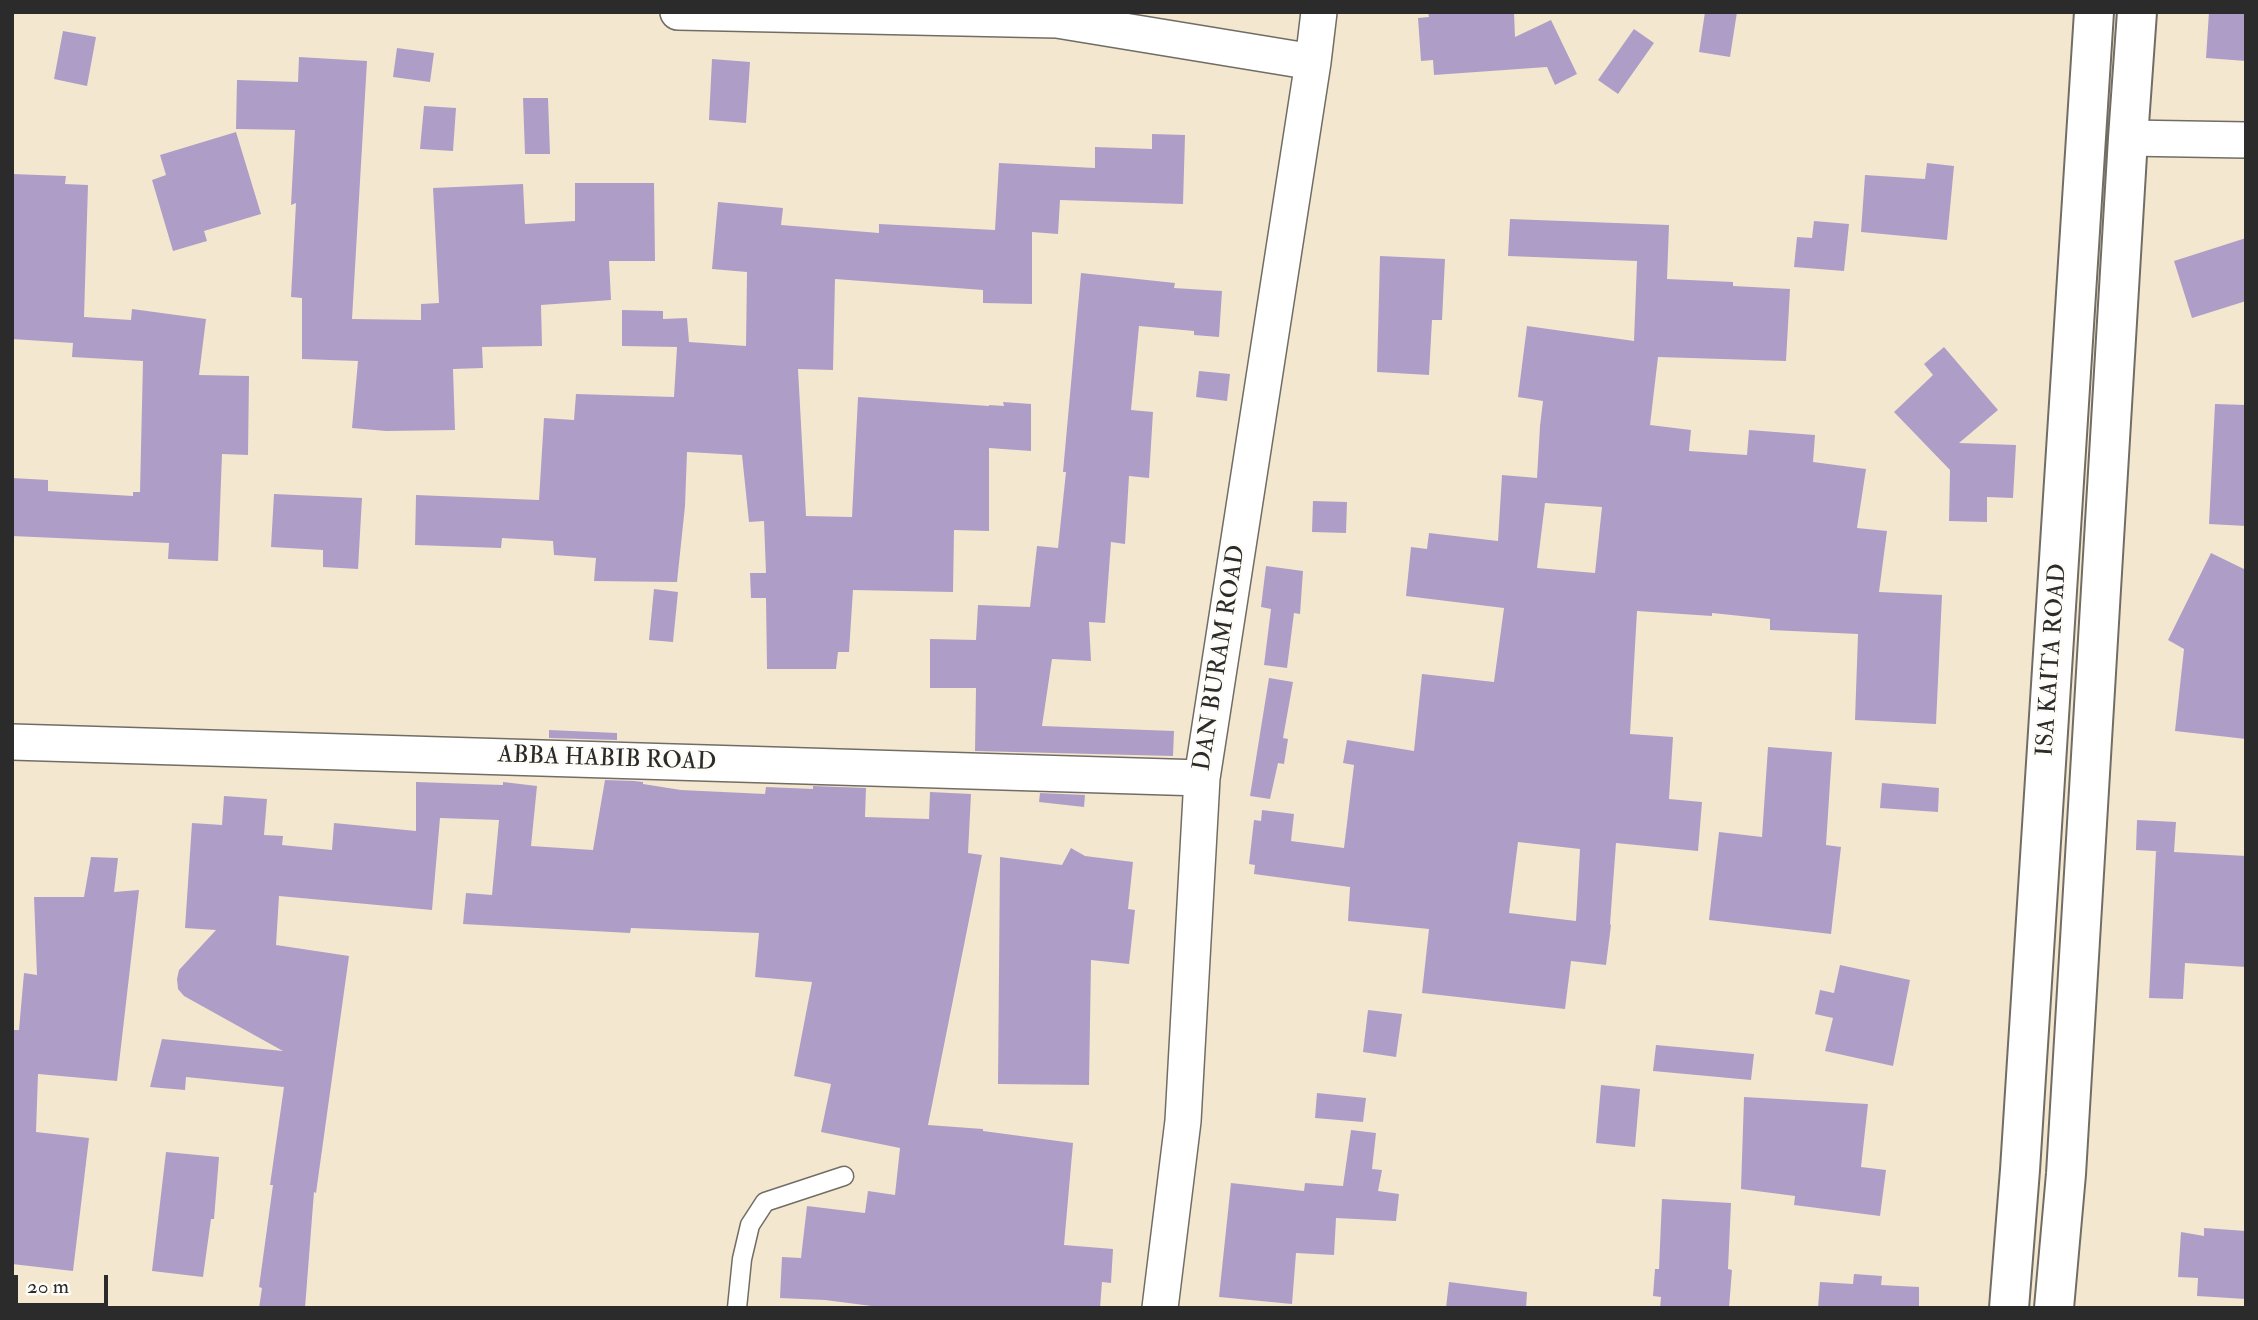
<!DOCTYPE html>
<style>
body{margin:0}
#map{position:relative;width:2258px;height:1320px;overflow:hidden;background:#f4e7d0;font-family:"IM FELL Double Pica",serif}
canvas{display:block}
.frame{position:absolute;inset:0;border:14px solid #2b2b2b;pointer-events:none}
.scale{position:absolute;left:14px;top:1275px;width:94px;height:32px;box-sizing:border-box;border:4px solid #2b2b2b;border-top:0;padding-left:9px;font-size:21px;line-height:24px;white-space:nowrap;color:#2b2b2b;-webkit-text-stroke:5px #fdfcf7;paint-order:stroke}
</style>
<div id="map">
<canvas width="2258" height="1320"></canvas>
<div class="frame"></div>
<div class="scale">20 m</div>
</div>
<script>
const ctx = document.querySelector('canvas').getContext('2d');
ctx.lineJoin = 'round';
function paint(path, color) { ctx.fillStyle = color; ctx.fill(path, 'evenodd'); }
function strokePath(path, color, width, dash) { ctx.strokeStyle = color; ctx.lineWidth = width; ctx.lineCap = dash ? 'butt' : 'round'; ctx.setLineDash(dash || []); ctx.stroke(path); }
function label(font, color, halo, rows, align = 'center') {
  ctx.font = font + ' "IM FELL Double Pica",serif'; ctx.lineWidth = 5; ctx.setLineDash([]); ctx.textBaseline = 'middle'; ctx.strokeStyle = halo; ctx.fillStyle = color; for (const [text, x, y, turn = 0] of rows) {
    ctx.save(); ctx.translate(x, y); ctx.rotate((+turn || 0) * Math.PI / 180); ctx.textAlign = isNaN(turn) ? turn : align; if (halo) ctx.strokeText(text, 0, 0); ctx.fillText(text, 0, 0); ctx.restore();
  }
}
const building = new Path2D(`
 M 1428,12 L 1514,12 L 1515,37 L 1551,20 L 1577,74 L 1555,85 L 1547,67 L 1434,75 L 1433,60 L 1421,61 L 1418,18 L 1429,17 Z
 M 1705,12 L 1737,12 L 1730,57 L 1699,52 Z
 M 2209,12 L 2246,12 L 2246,61 L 2206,58 Z
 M 1634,29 L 1654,43 L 1618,94 L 1598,80 Z
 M 63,31 L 96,37 L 87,86 L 54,79 Z
 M 397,48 L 434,53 L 430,82 L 393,77 Z
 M 299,57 L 367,61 L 352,319 L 421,320 L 421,304 L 439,303 L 433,188 L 523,184 L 525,224 L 575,221 L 575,183 L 654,183 L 655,261 L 609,261 L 611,300 L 541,305 L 542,346 L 482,347 L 483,368 L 453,369 L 455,430 L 386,431 L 352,428 L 358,361 L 302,359 L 302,298 L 291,297 L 296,203 L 291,205 L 295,130 L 236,129 L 237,80 L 298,82 Z
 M 712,59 L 750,62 L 746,123 L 709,120 Z
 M 523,98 L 548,98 L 550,154 L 525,154 Z
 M 424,106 L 456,108 L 453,151 L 420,149 Z
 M 236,132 L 261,214 L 204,231 L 207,241 L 173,251 L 152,180 L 166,175 L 160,155 Z
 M 1152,134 L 1185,135 L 1183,204 L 1060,200 L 1058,234 L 1032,232 L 1032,304 L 983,303 L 983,290 L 835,279 L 833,370 L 798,369 L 806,516 L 852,517 L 858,397 L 989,406 L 989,405 L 1004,406 L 1003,402 L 1031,404 L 1031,451 L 989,448 L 989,531 L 954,530 L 953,592 L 853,590 L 849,652 L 838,652 L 836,669 L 767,669 L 766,598 L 751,598 L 750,573 L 766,573 L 764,521 L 749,522 L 742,455 L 687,452 L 685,506 L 677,582 L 594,581 L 596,558 L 554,555 L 553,541 L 502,538 L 501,548 L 415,545 L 416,495 L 539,500 L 544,418 L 574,420 L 576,394 L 674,397 L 677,347 L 622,346 L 622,310 L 663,311 L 663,319 L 687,318 L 689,342 L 746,346 L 747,272 L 712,269 L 718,202 L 783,208 L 781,225 L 879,233 L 879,224 L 995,230 L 999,163 L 1095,168 L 1095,147 L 1152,149 Z
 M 1927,163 L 1954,166 L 1947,240 L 1861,232 L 1865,175 L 1925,179 Z
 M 12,174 L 66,176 L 65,184 L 88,185 L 84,317 L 131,320 L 132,309 L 206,319 L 199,375 L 249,376 L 248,455 L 222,454 L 218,561 L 168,559 L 169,543 L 12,536 L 12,478 L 48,480 L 48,491 L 133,496 L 133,492 L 140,492 L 143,361 L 72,357 L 73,343 L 12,339 Z
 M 1510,219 L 1669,225 L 1667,279 L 1733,282 L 1733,286 L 1790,289 L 1786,361 L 1658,357 L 1650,425 L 1691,430 L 1689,451 L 1747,455 L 1749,430 L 1815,435 L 1813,462 L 1866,469 L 1857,528 L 1887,531 L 1879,592 L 1942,595 L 1936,724 L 1855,720 L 1858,634 L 1770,630 L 1770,619 L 1712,613 L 1712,616 L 1637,611 L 1630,734 L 1673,737 L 1669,799 L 1702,802 L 1698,851 L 1616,843 L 1610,924 L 1611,925 L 1606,965 L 1571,961 L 1565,1009 L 1422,993 L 1429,929 L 1348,921 L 1350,887 L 1254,874 L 1255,865 L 1249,864 L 1254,820 L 1261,821 L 1262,810 L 1294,814 L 1291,841 L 1344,848 L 1354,765 L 1343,763 L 1347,740 L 1414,751 L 1422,674 L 1494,682 L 1504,608 L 1406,596 L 1411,547 L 1427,549 L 1429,533 L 1498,541 L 1502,475 L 1537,478 L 1540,426 L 1543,401 L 1518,397 L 1527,326 L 1634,341 L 1637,261 L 1508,256 ZM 1545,503 L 1602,507 L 1595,573 L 1537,568 ZM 1518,842 L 1580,849 L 1576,921 L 1509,913 Z
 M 1814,221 L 1849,224 L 1844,271 L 1794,267 L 1797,237 L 1812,238 Z
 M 2246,238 L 2246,301 L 2192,318 L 2174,261 Z
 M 1380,256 L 1445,259 L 1442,320 L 1432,320 L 1429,375 L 1377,372 Z
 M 1081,273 L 1175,283 L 1174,288 L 1222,291 L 1219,337 L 1194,335 L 1194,331 L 1139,326 L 1131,410 L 1153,412 L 1149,478 L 1129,476 L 1125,544 L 1111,542 L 1105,623 L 1089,622 L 1091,661 L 1052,659 L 1042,726 L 1174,731 L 1173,756 L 975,751 L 976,688 L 930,688 L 930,639 L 976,640 L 978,605 L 1030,607 L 1037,546 L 1058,548 L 1066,472 L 1063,472 Z
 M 1944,347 L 1998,410 L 1959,443 L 2016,445 L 2013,498 L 1987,497 L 1987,522 L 1949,521 L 1950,470 L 1894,412 L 1933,375 L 1924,364 Z
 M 1199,371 L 1230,374 L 1227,401 L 1196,397 Z
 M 2215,404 L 2246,405 L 2246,526 L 2209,524 Z
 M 274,494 L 362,498 L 358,569 L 323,567 L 323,550 L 271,547 Z
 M 1313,501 L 1347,502 L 1346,533 L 1312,532 Z
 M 2211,553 L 2246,570 L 2246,739 L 2175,731 L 2184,649 L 2168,640 Z
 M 1266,566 L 1303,571 L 1300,614 L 1294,613 L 1287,668 L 1264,665 L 1271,609 L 1261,607 Z
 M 654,589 L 678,592 L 673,642 L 649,640 Z
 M 1269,678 L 1293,682 L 1283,738 L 1288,739 L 1284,764 L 1278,763 L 1270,799 L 1250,796 Z
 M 549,730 L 617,733 L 617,740 L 549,738 Z
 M 1768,747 L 1832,752 L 1826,845 L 1841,847 L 1831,934 L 1709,920 L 1719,832 L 1762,837 Z
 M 605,780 L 634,781 L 643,782 L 643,784 L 681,790 L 765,794 L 766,787 L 813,789 L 813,786 L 866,788 L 865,817 L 929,819 L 930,792 L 971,794 L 968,853 L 982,855 L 928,1125 L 983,1129 L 983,1131 L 1073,1143 L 1064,1245 L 1113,1249 L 1111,1283 L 1102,1282 L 1100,1308 L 887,1308 L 825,1300 L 780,1298 L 782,1257 L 801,1258 L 807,1206 L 865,1213 L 868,1191 L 895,1195 L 900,1148 L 821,1132 L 831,1084 L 794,1076 L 812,982 L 755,977 L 759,933 L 631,928 L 630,933 L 463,924 L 466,893 L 492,895 L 499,820 L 440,818 L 432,910 L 279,896 L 276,945 L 349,956 L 316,1193 L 314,1192 L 305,1308 L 259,1308 L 262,1288 L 259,1287 L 273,1185 L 270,1185 L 284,1087 L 186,1077 L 185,1090 L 150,1087 L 162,1039 L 283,1051 L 184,996 L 178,989 L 177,979 L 179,970 L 216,930 L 185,928 L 192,823 L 222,825 L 224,796 L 267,799 L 264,835 L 283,836 L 282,845 L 332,850 L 334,823 L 416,831 L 416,782 L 503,785 L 503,782 L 537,786 L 531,846 L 593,850 Z
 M 1882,783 L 1939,788 L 1938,812 L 1880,808 Z
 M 1040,793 L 1085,795 L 1084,807 L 1039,802 Z
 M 2137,820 L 2176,822 L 2174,852 L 2136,850 Z
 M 1071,848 L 1085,856 L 1133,862 L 1128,909 L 1135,910 L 1129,964 L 1091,960 L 1089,1085 L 998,1084 L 1000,857 L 1062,865 Z
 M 2156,851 L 2246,856 L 2246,967 L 2185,963 L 2183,999 L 2149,998 Z
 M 91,857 L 118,858 L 114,892 L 139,890 L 117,1081 L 38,1074 L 36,1132 L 89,1138 L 73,1271 L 12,1264 L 12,1030 L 19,1030 L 24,973 L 37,975 L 34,897 L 84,897 Z
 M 1840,965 L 1910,980 L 1893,1066 L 1825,1051 L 1833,1018 L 1815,1014 L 1820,990 L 1834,993 Z
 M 1368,1010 L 1402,1014 L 1396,1057 L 1363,1052 Z
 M 1656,1045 L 1754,1054 L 1751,1080 L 1653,1071 Z
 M 1601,1085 L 1640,1089 L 1635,1147 L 1596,1143 Z
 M 1317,1093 L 1366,1098 L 1363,1122 L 1315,1118 Z
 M 1744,1097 L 1868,1104 L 1861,1167 L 1886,1170 L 1880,1216 L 1794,1205 L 1795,1196 L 1741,1189 Z
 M 1351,1130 L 1376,1133 L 1372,1169 L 1382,1170 L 1378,1191 L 1399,1194 L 1396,1221 L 1336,1218 L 1334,1255 L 1296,1253 L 1292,1304 L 1219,1297 L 1231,1183 L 1304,1191 L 1305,1183 L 1343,1186 Z
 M 166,1152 L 219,1157 L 214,1219 L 211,1219 L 203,1277 L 152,1271 Z
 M 1662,1199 L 1731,1203 L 1728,1269 L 1732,1270 L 1729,1308 L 1660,1308 L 1661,1297 L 1653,1296 L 1655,1269 L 1659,1269 Z
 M 2204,1228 L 2246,1231 L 2246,1299 L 2197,1296 L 2198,1278 L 2178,1277 L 2181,1232 L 2204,1236 Z
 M 1854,1274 L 1882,1276 L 1881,1285 L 1919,1287 L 1919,1308 L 1818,1308 L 1820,1282 L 1853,1284 Z
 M 1449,1282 L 1527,1292 L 1526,1308 L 1446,1308 Z`);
const service = new Path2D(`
 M 737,1308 L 742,1259 L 750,1225 L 765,1202 L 844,1176`);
const minor = new Path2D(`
 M 678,12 L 1057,20 L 1313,62
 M 2128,138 L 2246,140
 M 12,742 L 1202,778
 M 1160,1308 L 1183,1121 L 1202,778 L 1313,62 L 1319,12`);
const primary = new Path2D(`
 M 2009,1308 L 2020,1170 L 2094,12
 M 2054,1308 L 2066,1174 L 2128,138 L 2137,12`);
const streetNames = [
 ["DAN BURAM ROAD",1221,658,-81],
 ["ISA KAITA ROAD",2053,660,-86],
 ["ABBA HABIB ROAD",607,760,2]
];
paint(building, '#ae9ec7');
strokePath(service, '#716d65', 21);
strokePath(minor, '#716d65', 38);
strokePath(primary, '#716d65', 42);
strokePath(service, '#fff', 18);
strokePath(minor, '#fff', 35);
strokePath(primary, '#fff', 38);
label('24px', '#2b2b2b', '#fdfcf7', streetNames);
</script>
